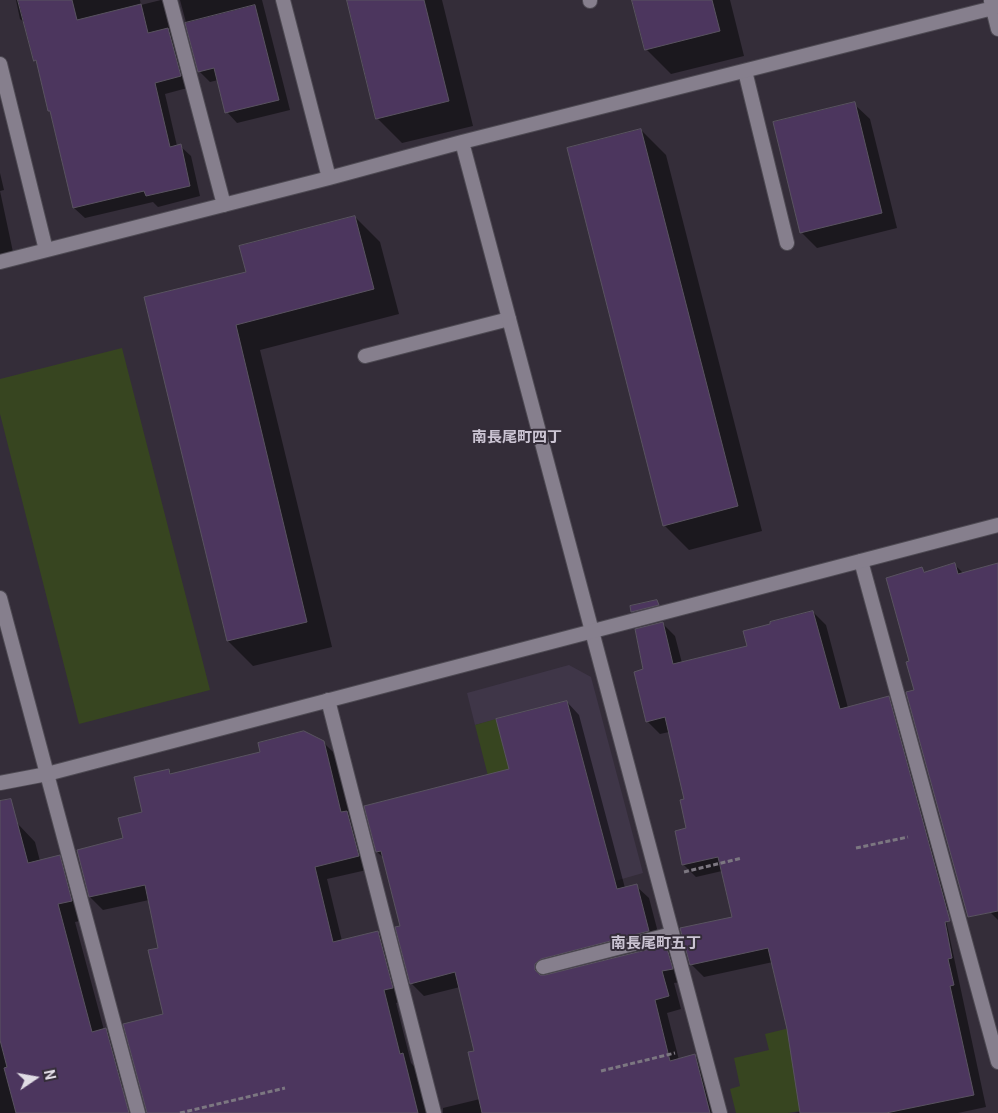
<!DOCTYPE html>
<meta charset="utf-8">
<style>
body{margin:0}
#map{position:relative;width:998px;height:1113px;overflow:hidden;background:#342d39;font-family:Roboto,sans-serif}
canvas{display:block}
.north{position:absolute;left:10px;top:1053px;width:50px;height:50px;-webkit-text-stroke:4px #342d39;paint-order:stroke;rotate:78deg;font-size:14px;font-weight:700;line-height:20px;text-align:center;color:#e1dde5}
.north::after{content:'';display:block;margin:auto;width:18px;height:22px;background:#e1dde5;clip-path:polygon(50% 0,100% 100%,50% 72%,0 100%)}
</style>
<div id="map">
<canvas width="998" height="1113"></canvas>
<div class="north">N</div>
</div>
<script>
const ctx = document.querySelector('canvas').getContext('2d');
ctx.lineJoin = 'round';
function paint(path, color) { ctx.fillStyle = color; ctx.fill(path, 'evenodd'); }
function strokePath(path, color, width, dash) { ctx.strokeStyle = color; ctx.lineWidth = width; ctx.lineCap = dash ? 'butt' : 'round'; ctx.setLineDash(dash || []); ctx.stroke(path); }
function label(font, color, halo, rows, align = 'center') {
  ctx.font = font + ' Roboto,"Noto Sans JP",sans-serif'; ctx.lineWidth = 4; ctx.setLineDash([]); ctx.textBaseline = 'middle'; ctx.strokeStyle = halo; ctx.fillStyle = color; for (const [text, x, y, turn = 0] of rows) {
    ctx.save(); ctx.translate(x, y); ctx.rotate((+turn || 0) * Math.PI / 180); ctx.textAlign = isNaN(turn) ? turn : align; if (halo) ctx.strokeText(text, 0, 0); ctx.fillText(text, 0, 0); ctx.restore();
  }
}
const built = new Path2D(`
 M 569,665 L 591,677 L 643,873 L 615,881 L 567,701 L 475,725 L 467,693 Z`);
const green = new Path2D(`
 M 122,348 L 210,690 L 79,724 L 0,414 L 0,379 Z
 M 496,719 L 538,879 L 609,860 L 615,881 L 521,905 L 475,725 Z
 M 810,1023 L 856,1082 L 797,1092 L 800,1111 L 788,1113 L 736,1113 L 730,1089 L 740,1086 L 734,1058 L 769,1050 L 765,1034 Z`);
const shadow = new Path2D(`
 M 16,0 L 140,0 L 141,5 L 161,0 L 172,11 L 191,87 L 165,94 L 177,146 L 180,146 L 191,156 L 200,196 L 158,207 L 153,202 L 85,218 L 74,208 L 38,64 L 35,60 L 26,24 L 20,19 Z
 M 180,0 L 262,0 L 290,110 L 237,123 L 227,112 L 218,80 L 210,82 L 199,71 Z
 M 348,0 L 442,0 L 473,126 L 402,143 L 377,118 Z
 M 633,0 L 730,0 L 744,56 L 671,74 L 646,49 Z
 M 854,104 L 870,119 L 897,228 L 817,248 L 801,232 Z
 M 641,130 L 666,155 L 762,531 L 689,550 L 664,525 Z
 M 0,173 L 4,190 L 0,191 Z
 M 0,191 L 13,252 L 0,255 Z
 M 355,217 L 380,242 L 399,314 L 260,350 L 332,647 L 253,666 L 228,641 L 146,298 L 248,273 Z
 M 954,564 L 964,574 L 998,564 L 998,920 L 990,912 L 915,690 L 910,662 L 922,569 L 926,573 Z
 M 813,612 L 826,625 L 848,708 L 889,698 L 901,710 L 955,908 L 944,911 L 986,1107 L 958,1113 L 794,1113 L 801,1112 L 788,1029 L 773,962 L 704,977 L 691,964 L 734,918 L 722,871 L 696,877 L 683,864 L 688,829 L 685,800 L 669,732 L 660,734 L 647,721 L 645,670 L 662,623 L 675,636 L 682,663 L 748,647 Z
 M 567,702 L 579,715 L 625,888 L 636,886 L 649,898 L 661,944 L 554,971 L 548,976 L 666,946 L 679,959 L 685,981 L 674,983 L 681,1009 L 667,1013 L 679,1060 L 695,1056 L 708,1068 L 719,1113 L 443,1113 L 443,1108 L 480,1099 L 476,1052 L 460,987 L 424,996 L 411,983 L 402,927 L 384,858 L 377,852 L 510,770 Z
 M 323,742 L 336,755 L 371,869 L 327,879 L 342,941 L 378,932 L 391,945 L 405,1001 L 396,1003 L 411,1063 L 416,1068 L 427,1113 L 150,1113 L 164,1015 L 160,949 L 149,900 L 103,910 L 90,897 L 124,838 L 144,813 L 168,770 L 173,775 Z
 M 17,823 L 35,842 L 40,861 L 59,856 L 77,874 L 89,919 L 75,922 L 104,1030 L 106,1029 L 124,1048 L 134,1085 L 24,1113 L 0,1113 L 0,828 Z`);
const building = new Path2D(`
 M 18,0 L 72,0 L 77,20 L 141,4 L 148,33 L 168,28 L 181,76 L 155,83 L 170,147 L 181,144 L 190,186 L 146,196 L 144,191 L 73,208 L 50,111 L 48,111 L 36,60 L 34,61 Z
 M 347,0 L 424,0 L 449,101 L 376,119 Z
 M 632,0 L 712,0 L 720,31 L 645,50 Z
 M 255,5 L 279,100 L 225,113 L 214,68 L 198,72 L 185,23 Z
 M 855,102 L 882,213 L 800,233 L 773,122 Z
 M 641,129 L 738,506 L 663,526 L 567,148 Z
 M 355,216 L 374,289 L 236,325 L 307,622 L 227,641 L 144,297 L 246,272 L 239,246 Z
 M 955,563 L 958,574 L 998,563 L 998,911 L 968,917 L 906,692 L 914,690 L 906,662 L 909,661 L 886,578 L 922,567 L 924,572 Z
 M 657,600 L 659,605 L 631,612 L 630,606 Z
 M 813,611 L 840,709 L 889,696 L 950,921 L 945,922 L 952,958 L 948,959 L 954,985 L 950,986 L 974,1095 L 886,1113 L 800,1113 L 787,1029 L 768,948 L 690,965 L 680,928 L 732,917 L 718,857 L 682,865 L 675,831 L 686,828 L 680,800 L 684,799 L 665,717 L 646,722 L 634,672 L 643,669 L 635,629 L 663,622 L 673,664 L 747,646 L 743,631 L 770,624 L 770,622 Z
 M 567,701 L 617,889 L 637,884 L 649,931 L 541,959 L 535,964 L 535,970 L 540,975 L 545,975 L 666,945 L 673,969 L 662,971 L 669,996 L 655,1000 L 670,1061 L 695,1054 L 710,1113 L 482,1113 L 468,1052 L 474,1051 L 455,972 L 410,984 L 395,927 L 400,926 L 381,851 L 376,852 L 364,806 L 509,769 L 496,719 Z
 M 304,731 L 324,741 L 341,812 L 347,811 L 359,856 L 315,867 L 333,942 L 378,931 L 393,988 L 384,990 L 400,1054 L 403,1053 L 418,1113 L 147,1113 L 123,1024 L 163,1014 L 148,950 L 158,948 L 145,885 L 89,897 L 77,850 L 123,838 L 118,818 L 142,812 L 134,777 L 169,769 L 170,774 L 260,752 L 258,743 Z
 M 11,799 L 28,863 L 60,855 L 72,901 L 58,904 L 92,1032 L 106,1028 L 129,1113 L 16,1113 L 4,1068 L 7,1067 L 0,1040 L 0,801 Z`);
const path = new Path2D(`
 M 856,848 L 908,837
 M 684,872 L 742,858
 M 601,1071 L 675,1053
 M 180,1113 L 285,1088`);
const service = new Path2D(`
 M 590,0 L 590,1
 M 745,71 L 787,243
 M 365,356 L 509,319
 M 543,967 L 672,934`);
const minor = new Path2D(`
 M 170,0 L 224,205
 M 283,0 L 329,178
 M 991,1 L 998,29
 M 0,64 L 46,250
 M 462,142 L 720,1113
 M 0,262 L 329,178 L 462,142 L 993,8
 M 861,561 L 998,1062
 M 328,700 L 434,1113
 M 47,774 L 138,1113`);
const tertiary = new Path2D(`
 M 0,598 L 47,774
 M 0,783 L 47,774 L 998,525`);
const neighbourhoodNames = [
 ["南長尾町四丁",517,438],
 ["南長尾町五丁",656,944]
];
paint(built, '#3f3648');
paint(green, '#374520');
paint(shadow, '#0007');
paint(building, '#4c365e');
strokePath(building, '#595360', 1);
strokePath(service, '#4e4a53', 16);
strokePath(minor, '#4e4a53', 16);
strokePath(tertiary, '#4e4a53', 16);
strokePath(path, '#7c7781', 3, [5, 2.5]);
strokePath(service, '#867f8d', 14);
strokePath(minor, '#867f8d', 14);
strokePath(tertiary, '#867f8d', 14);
label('bold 15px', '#cbc4d3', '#342d39', neighbourhoodNames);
</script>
